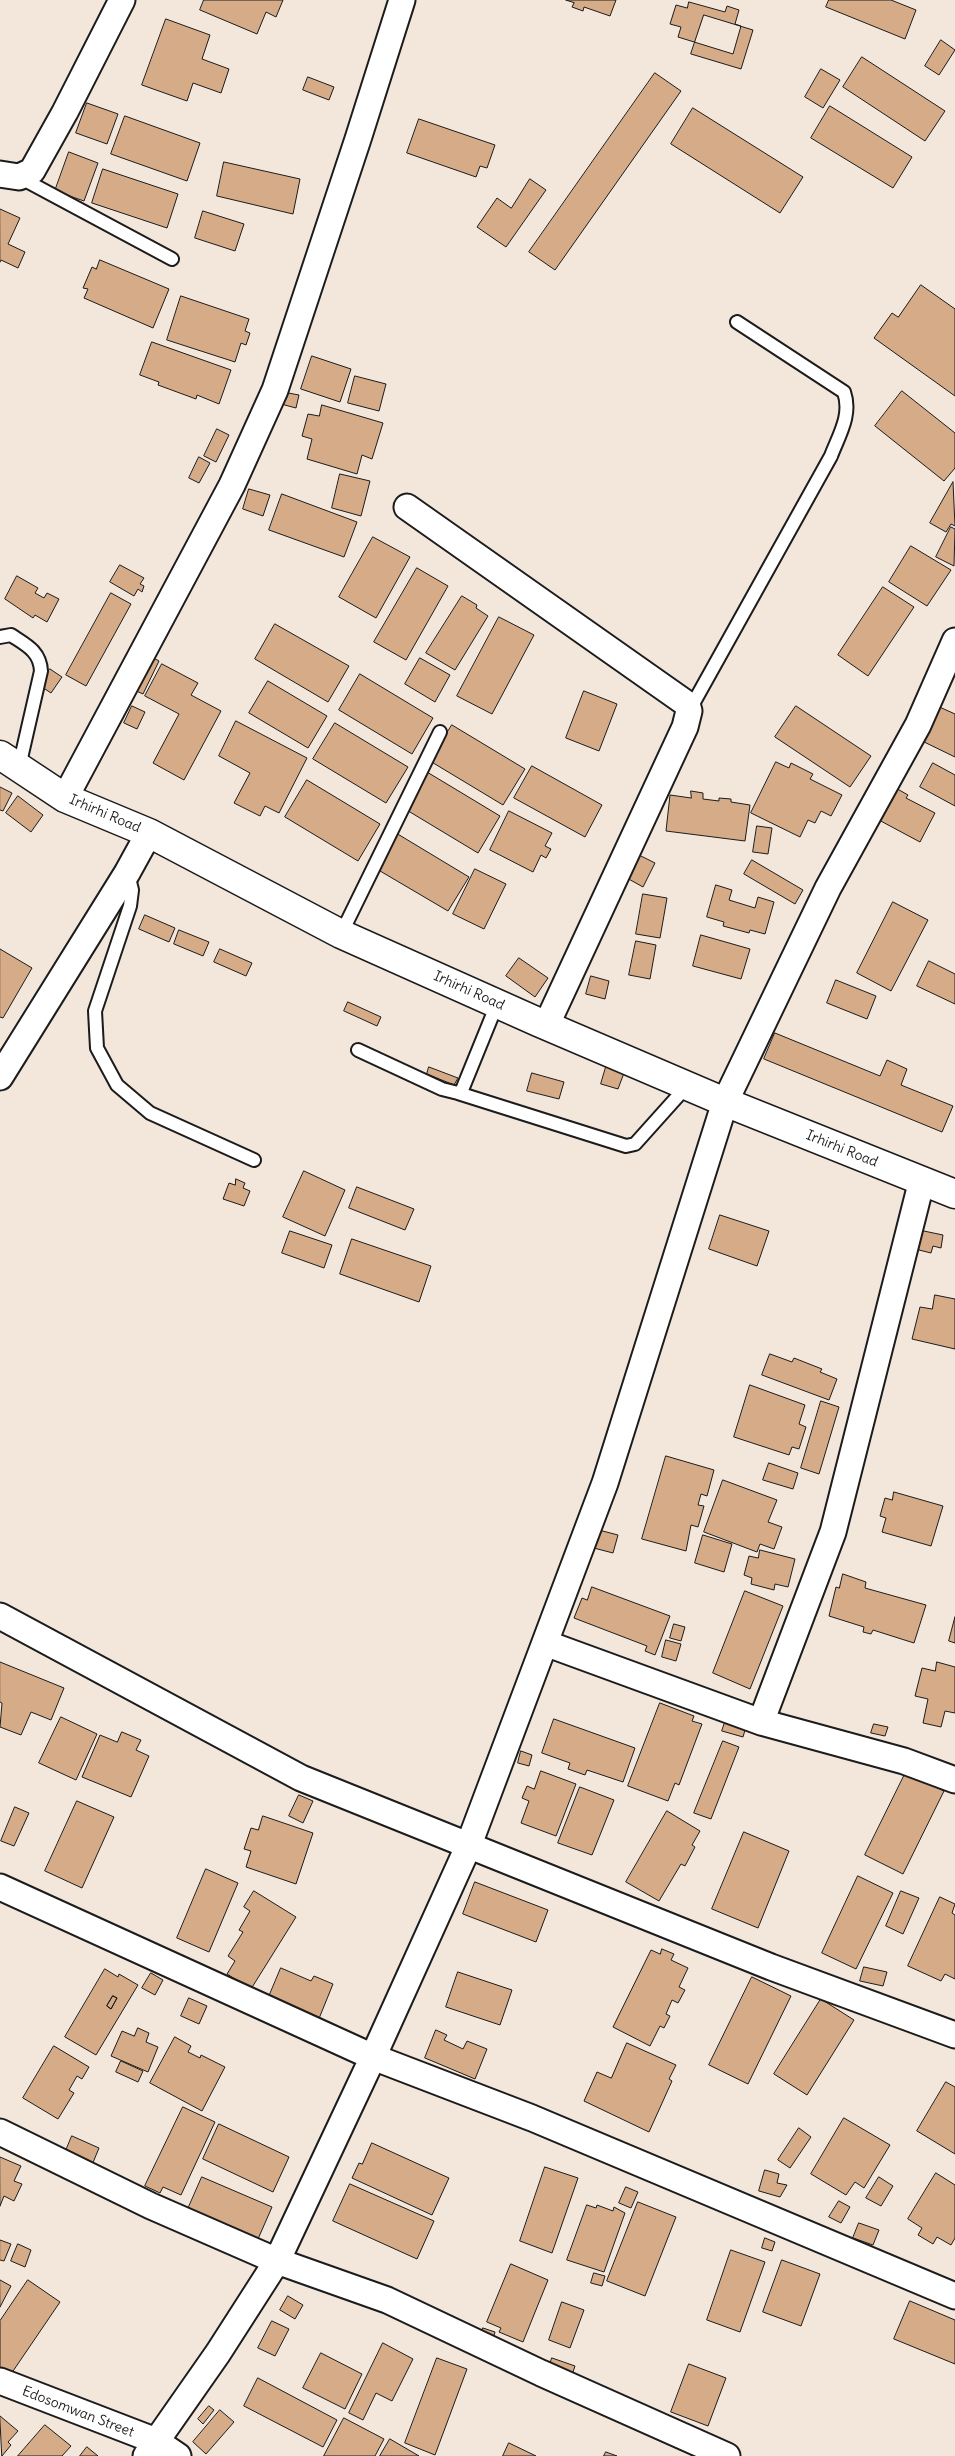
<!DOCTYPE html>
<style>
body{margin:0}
canvas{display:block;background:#f3e6db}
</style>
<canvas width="955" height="2456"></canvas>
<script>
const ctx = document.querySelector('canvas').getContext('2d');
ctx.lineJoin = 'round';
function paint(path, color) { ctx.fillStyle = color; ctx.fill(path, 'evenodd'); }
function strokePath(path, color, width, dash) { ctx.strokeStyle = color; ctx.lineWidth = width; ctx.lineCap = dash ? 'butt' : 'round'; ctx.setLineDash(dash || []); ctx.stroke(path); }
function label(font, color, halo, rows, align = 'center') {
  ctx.font = font + ' Delius,sans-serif'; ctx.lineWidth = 4.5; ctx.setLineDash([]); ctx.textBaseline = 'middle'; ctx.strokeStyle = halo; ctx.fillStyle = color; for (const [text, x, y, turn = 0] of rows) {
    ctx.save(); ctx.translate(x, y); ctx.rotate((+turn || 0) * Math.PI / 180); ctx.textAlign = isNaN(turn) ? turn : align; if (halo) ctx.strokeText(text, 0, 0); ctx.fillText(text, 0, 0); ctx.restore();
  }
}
const building = new Path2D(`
 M 204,0 L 283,0 L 276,17 L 266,12 L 257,34 L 200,10 Z
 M 566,0 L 616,0 L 610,16 L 584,7 L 583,11 L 572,7 L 574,3 Z
 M 829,0 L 891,0 L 916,10 L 905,39 L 826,7 Z
 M 689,2 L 725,12 L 727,6 L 739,10 L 735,24 L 741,26 L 733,54 L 678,37 L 681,27 L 670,24 L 676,5 L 687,8 Z
 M 704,15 L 753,30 L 741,69 L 691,54 Z
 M 166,19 L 210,35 L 202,59 L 229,69 L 221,93 L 193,83 L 187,101 L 142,85 Z
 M 941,40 L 955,50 L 939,75 L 925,66 Z
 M 862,57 L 945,111 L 925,141 L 843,87 Z
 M 821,69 L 840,80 L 823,108 L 805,97 Z
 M 655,73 L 681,91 L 555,270 L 529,252 Z
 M 308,77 L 334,87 L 329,100 L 303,90 Z
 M 87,103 L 118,114 L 107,144 L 76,133 Z
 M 830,106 L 912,157 L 893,188 L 811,138 Z
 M 693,108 L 803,177 L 780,213 L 671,144 Z
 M 125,116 L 200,143 L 187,181 L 111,154 Z
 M 419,119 L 495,145 L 487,168 L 480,166 L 476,177 L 407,153 Z
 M 69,152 L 98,163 L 84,201 L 55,191 Z
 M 224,162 L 300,179 L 293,214 L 217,196 Z
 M 103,169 L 178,194 L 167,228 L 92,203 Z
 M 530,179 L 546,190 L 506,247 L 477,227 L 497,198 L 511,208 Z
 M 0,209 L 20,218 L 8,244 L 25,252 L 18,268 L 1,260 L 0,262 Z
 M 203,211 L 244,224 L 235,251 L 195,238 Z
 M 100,260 L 169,289 L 153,328 L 84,298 L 88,289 L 83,288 L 92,267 L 96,269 Z
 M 921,285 L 955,309 L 955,396 L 874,338 L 892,313 L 898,317 Z
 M 181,296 L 249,319 L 245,331 L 250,333 L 246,345 L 241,343 L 235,362 L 167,340 Z
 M 152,342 L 231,370 L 219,404 L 197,395 L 196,399 L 158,385 L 159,382 L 140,375 Z
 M 312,356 L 351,369 L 340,402 L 301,389 Z
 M 355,376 L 386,384 L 379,411 L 348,403 Z
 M 902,391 L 955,433 L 955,468 L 944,481 L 875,426 Z
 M 283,392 L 299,395 L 296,408 L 281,404 Z
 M 322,405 L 383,423 L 372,459 L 362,455 L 357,474 L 307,459 L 312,439 L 302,436 L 308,414 L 319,416 Z
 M 217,429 L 229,435 L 216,462 L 204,456 Z
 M 199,457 L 210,463 L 199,483 L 189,478 Z
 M 340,474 L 370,481 L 361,516 L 332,508 Z
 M 953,482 L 955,526 L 951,524 L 946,532 L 930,523 Z
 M 249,489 L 270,495 L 263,516 L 243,509 Z
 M 282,494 L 357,522 L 344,557 L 269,530 Z
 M 951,527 L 955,529 L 954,566 L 936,557 Z
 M 373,537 L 410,557 L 376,618 L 339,597 Z
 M 911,546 L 951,570 L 927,606 L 889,582 Z
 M 120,565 L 144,578 L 140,584 L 144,586 L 142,592 L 138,589 L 134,596 L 110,582 Z
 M 417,568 L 448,586 L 406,660 L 374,642 Z
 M 17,576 L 38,588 L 35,593 L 44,598 L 47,593 L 59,599 L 47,622 L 35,615 L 33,618 L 5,599 Z
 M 883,587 L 914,607 L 868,676 L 838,655 Z
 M 111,593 L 131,604 L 86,686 L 66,675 Z
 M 462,596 L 477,605 L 476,608 L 488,616 L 455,670 L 426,653 Z
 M 499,617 L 534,635 L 492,714 L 457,696 Z
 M 275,624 L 349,666 L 328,702 L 255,659 Z
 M 148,655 L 159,661 L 143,694 L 132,689 Z
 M 420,658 L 450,675 L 435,702 L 405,684 Z
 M 162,664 L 198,683 L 191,695 L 221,711 L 184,780 L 153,763 L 179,714 L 145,696 Z
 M 50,669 L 62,677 L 51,693 L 39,685 Z
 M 360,674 L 433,718 L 412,754 L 339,710 Z
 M 268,681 L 327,716 L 308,748 L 249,713 Z
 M 584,691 L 617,704 L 599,751 L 566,738 Z
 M 935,705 L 955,714 L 955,757 L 918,739 Z
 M 132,706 L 145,712 L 137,729 L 124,723 Z
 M 796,706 L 871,756 L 850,787 L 775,737 Z
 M 236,721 L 307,758 L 279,813 L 265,806 L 260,816 L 234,803 L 250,773 L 219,756 Z
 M 335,723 L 408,767 L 386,803 L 313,759 Z
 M 452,725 L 525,769 L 503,805 L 430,761 Z
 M 776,762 L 789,768 L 791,763 L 813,774 L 810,779 L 842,795 L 831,816 L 821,811 L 815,823 L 808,820 L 800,837 L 751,813 Z
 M 933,763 L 955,775 L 955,806 L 920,787 Z
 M 532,766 L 602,805 L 585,837 L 514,798 Z
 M 427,772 L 500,816 L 478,853 L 405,809 Z
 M 307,780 L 380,824 L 358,861 L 285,817 Z
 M 0,787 L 12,793 L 3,811 L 0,810 Z
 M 894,787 L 908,795 L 906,798 L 935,813 L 920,842 L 877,819 Z
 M 691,791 L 703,793 L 703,799 L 719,801 L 719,798 L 731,799 L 731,802 L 750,805 L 745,841 L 666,831 L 670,795 L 691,798 Z
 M 18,796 L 43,815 L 31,832 L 6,813 Z
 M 509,811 L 552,833 L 545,846 L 551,849 L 546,858 L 541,855 L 533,872 L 490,850 Z
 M 757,826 L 772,828 L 768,854 L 753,852 Z
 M 396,833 L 469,877 L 448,911 L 375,868 Z
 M 637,854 L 655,863 L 643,887 L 625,877 Z
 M 752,860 L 803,890 L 795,904 L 744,874 Z
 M 475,869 L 506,884 L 484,929 L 453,914 Z
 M 716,885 L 732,890 L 729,900 L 755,908 L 758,897 L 774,902 L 765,934 L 750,930 L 749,933 L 723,926 L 724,922 L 707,917 Z
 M 643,894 L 667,898 L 660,938 L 636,934 Z
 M 893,902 L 928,920 L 891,991 L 857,973 Z
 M 145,915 L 175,928 L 169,942 L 139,929 Z
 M 179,930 L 209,942 L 203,956 L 174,944 Z
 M 701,935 L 750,949 L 741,979 L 693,966 Z
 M 636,941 L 656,945 L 650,979 L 629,975 Z
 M 0,949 L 32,968 L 3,1018 L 0,1017 Z
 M 220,949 L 252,963 L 246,976 L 214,962 Z
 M 519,958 L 548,978 L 535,997 L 506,976 Z
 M 929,961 L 955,974 L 955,1004 L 917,986 Z
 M 591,976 L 609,981 L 605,999 L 586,994 Z
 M 836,980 L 876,996 L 867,1019 L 827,1003 Z
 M 348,1002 L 381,1017 L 377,1026 L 344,1011 Z
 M 775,1033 L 880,1076 L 887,1060 L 907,1069 L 901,1085 L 953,1106 L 942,1132 L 764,1059 Z
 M 429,1067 L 458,1078 L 454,1085 L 427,1074 Z
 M 606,1067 L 624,1073 L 618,1089 L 601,1084 Z
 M 532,1073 L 564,1082 L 559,1099 L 527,1091 Z
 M 304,1171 L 345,1190 L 325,1236 L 283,1217 Z
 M 236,1179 L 245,1183 L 243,1188 L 250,1191 L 244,1206 L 223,1199 L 229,1183 L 235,1185 Z
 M 357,1187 L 414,1209 L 405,1230 L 349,1208 Z
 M 720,1215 L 769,1231 L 757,1266 L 709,1249 Z
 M 919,1230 L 943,1235 L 941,1248 L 933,1246 L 931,1253 L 915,1249 Z
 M 290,1231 L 332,1245 L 324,1268 L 282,1253 Z
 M 352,1239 L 431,1266 L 419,1302 L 340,1274 Z
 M 935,1295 L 955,1299 L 955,1349 L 912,1339 L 920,1307 L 932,1309 Z
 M 770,1354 L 792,1362 L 794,1358 L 822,1369 L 820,1372 L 837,1379 L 829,1400 L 762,1375 Z
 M 750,1385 L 805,1405 L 799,1424 L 806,1427 L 799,1449 L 792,1447 L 789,1455 L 734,1437 Z
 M 821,1401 L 839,1407 L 819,1474 L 801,1468 Z
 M 666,1456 L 714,1470 L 707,1496 L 701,1494 L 698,1505 L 704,1506 L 698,1527 L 691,1525 L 686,1551 L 642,1539 Z
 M 769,1463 L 798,1473 L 793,1489 L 763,1480 Z
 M 723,1480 L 777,1500 L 768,1522 L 782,1527 L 774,1549 L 760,1544 L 757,1552 L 704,1532 Z
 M 894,1492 L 943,1506 L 931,1546 L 882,1532 L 886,1518 L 880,1516 L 885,1498 L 892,1500 Z
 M 595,1529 L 618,1535 L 613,1553 L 590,1547 Z
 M 703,1535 L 732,1544 L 724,1572 L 695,1563 Z
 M 760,1550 L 795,1559 L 788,1587 L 775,1584 L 774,1590 L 751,1584 L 752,1578 L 744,1575 L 749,1556 L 758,1558 Z
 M 843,1574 L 866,1582 L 865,1588 L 926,1605 L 914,1643 L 873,1630 L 871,1634 L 863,1632 L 864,1627 L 829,1616 L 836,1587 L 839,1588 Z
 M 592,1587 L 670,1616 L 655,1655 L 645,1651 L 647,1646 L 574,1618 L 582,1598 L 587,1600 Z
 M 745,1591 L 783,1606 L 750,1689 L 713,1673 Z
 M 955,1617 L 955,1643 L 949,1641 Z
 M 674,1624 L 685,1627 L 681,1641 L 670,1638 Z
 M 666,1640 L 681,1644 L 676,1661 L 662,1657 Z
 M 0,1662 L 64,1688 L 51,1720 L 31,1712 L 21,1735 L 0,1727 L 2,1703 L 0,1702 Z
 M 937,1662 L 955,1667 L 955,1713 L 945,1711 L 941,1727 L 923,1723 L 928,1699 L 915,1696 L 922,1668 L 935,1671 Z
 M 660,1703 L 694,1716 L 692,1721 L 702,1724 L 679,1785 L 675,1783 L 668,1801 L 628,1786 Z
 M 728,1714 L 748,1720 L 743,1737 L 722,1731 Z
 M 61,1717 L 97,1734 L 76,1780 L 39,1763 Z
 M 554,1719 L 635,1748 L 623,1782 L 587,1770 L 585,1775 L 568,1769 L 570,1763 L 542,1753 Z
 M 874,1724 L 888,1727 L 885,1736 L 871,1733 Z
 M 122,1732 L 141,1740 L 136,1750 L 149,1756 L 131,1797 L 82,1777 L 100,1735 L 117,1742 Z
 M 723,1741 L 739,1747 L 711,1819 L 694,1813 Z
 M 521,1751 L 532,1755 L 529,1766 L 518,1763 Z
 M 541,1771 L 576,1784 L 556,1836 L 521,1823 L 529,1801 L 522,1798 L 527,1786 L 534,1789 Z
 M 906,1772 L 944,1791 L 903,1874 L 865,1855 Z
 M 580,1787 L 614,1800 L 592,1855 L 558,1843 Z
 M 299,1795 L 313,1801 L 303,1823 L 289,1816 Z
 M 77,1801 L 114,1817 L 82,1888 L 45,1871 Z
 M 15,1807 L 29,1813 L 14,1846 L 1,1841 Z
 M 667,1811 L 700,1831 L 692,1845 L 695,1847 L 685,1866 L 681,1864 L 659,1901 L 626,1882 Z
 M 263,1816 L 313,1833 L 296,1884 L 246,1867 L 251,1851 L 244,1849 L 251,1828 L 258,1830 Z
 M 744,1832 L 789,1851 L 758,1928 L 712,1909 Z
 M 206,1869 L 238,1883 L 209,1952 L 177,1938 Z
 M 858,1876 L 893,1893 L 856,1969 L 822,1953 Z
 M 475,1882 L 548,1910 L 536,1942 L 463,1914 Z
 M 254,1891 L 296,1917 L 251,1989 L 227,1974 L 235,1961 L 228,1956 L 243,1932 L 239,1930 L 250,1911 L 244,1907 Z
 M 901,1891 L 919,1898 L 903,1934 L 886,1926 Z
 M 940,1897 L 955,1904 L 952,1913 L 955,1915 L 955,1979 L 945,1974 L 941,1981 L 908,1966 Z
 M 662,1949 L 674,1954 L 671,1960 L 688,1968 L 679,1987 L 685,1990 L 678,2003 L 672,2000 L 666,2014 L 670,2016 L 664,2028 L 660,2026 L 650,2046 L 613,2027 L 651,1950 L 660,1954 Z
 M 864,1967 L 887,1972 L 883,1986 L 860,1981 Z
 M 281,1968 L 311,1981 L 314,1976 L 333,1984 L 318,2021 L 268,1999 Z
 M 105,1969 L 118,1977 L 119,1974 L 138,1985 L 96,2055 L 65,2037 ZM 113,1996 L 117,1998 L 111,2009 L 107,2006 Z
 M 458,1972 L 512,1990 L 500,2025 L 446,2007 Z
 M 151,1973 L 163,1980 L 155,1995 L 142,1988 Z
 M 752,1977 L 791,1996 L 748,2084 L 709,2065 Z
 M 113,1996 L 117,1998 L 111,2009 L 107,2006 Z
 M 189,1998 L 207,2006 L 199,2024 L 181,2016 Z
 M 821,1999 L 854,2020 L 807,2095 L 774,2074 Z
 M 138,2028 L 149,2033 L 146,2042 L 158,2047 L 148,2072 L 111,2056 L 122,2031 L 134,2036 Z
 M 436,2030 L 447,2035 L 444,2040 L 463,2049 L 467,2041 L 487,2049 L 475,2079 L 425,2058 Z
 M 175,2037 L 191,2046 L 188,2052 L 200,2058 L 201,2055 L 225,2067 L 202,2111 L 150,2083 Z
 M 627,2043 L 676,2065 L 669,2079 L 672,2081 L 649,2132 L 584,2101 L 597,2072 L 611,2078 Z
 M 54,2046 L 89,2067 L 82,2079 L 77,2076 L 69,2090 L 74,2093 L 58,2119 L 23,2098 Z
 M 121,2061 L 143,2071 L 138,2082 L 116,2072 Z
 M 946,2082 L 955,2087 L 955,2154 L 917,2131 Z
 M 183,2107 L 215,2122 L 181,2195 L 163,2187 L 160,2193 L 145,2186 Z
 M 844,2118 L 890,2145 L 864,2188 L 855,2182 L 846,2195 L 811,2174 Z
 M 219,2124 L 289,2157 L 273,2192 L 203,2159 Z
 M 799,2128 L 811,2137 L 790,2168 L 778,2160 Z
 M 72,2136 L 99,2148 L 92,2165 L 65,2153 Z
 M 372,2143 L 449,2178 L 432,2215 L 352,2178 L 359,2163 L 362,2164 Z
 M 0,2157 L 21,2166 L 14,2181 L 22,2184 L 14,2201 L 4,2196 L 0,2206 Z
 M 545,2167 L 578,2178 L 552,2253 L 520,2241 Z
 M 765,2170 L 779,2174 L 777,2183 L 787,2185 L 780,2197 L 759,2191 Z
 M 936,2173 L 955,2185 L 955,2238 L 951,2245 L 937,2237 L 933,2244 L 918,2235 L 922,2228 L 908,2219 Z
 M 202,2177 L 272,2207 L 258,2239 L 188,2209 Z
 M 879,2177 L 893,2186 L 881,2206 L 866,2198 Z
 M 350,2184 L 434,2221 L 417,2259 L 333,2221 Z
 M 626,2187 L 638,2192 L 631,2208 L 619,2203 Z
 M 839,2201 L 850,2207 L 841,2223 L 829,2217 Z
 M 638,2202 L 676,2217 L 645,2296 L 607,2281 Z
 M 587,2205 L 596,2208 L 597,2205 L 613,2211 L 614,2207 L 625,2213 L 604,2272 L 567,2260 Z
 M 859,2223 L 879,2230 L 873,2245 L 853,2238 Z
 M 765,2238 L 775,2242 L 772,2251 L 762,2248 Z
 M 0,2240 L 11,2244 L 4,2261 L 0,2260 Z
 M 18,2244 L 31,2250 L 25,2267 L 11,2261 Z
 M 731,2250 L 765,2262 L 740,2332 L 707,2320 Z
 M 782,2260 L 820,2274 L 801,2326 L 763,2312 Z
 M 511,2264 L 548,2280 L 523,2342 L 499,2332 L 501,2328 L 487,2322 Z
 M 594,2273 L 605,2276 L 602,2286 L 591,2283 Z
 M 0,2280 L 11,2286 L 0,2307 Z
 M 28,2280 L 60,2302 L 9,2377 L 0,2371 L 0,2321 Z
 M 288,2296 L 303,2305 L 295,2319 L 280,2310 Z
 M 910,2301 L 955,2320 L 955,2364 L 894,2339 Z
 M 562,2302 L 584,2310 L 570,2348 L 549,2340 Z
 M 272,2321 L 289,2329 L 275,2356 L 258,2348 Z
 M 483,2328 L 495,2332 L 491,2346 L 479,2342 Z
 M 383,2343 L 413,2359 L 392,2401 L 376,2393 L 363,2420 L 349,2413 Z
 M 321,2353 L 362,2374 L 345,2409 L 303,2388 Z
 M 437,2358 L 467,2369 L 435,2455 L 405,2443 Z
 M 552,2358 L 575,2366 L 570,2381 L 547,2374 Z
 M 689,2364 L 726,2378 L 708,2426 L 671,2412 Z
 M 258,2378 L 337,2420 L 323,2447 L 244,2406 Z
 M 209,2406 L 214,2410 L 203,2424 L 198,2419 Z
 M 220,2410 L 234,2422 L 206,2454 L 193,2442 Z
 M 0,2416 L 18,2431 L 8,2442 L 11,2445 L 2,2456 Z
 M 344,2418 L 384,2439 L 375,2456 L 324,2456 Z
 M 45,2425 L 71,2446 L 62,2456 L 18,2456 Z
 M 390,2439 L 419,2456 L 380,2456 Z
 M 509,2443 L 536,2456 L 503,2456 Z
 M 87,2447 L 98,2456 L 80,2456 Z
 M 606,2452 L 617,2456 L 604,2456 Z`);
const lane = new Path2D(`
 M 19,177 L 172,259
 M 0,637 L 11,635 C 26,645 40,651 41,671 L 19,767
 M 689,711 L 831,456 C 839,435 852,415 844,392 L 737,322
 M 128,874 L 132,890 L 130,906 L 95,1011 L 97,1048 L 117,1085 L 150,1113 L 254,1160
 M 341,934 L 440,732
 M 358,1050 L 442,1089 L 458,1093 L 462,1090 L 497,1004
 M 458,1093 L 626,1146 L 635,1144 L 687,1086`);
const street = new Path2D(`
 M 0,174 L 19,177 L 32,171 L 65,112 L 122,0
 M 407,507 L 687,704 L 689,711 L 685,727 L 546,1026
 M 65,798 L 232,485 L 275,390 L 358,139 L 402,0
 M 0,1077 L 127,873 L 149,833
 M 0,1616 L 301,1778 L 771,1967 L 955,2035
 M 545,1643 L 761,1722 L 904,1761 L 955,1780
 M 761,1722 L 833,1532 L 922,1180
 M 0,1887 L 373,2057 L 532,2118 L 955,2296
 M 0,2132 L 151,2206 L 277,2261 L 387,2300 L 541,2373 L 727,2456
 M 0,2381 L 156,2441 L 178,2456
 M 146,2456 L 218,2353 L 277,2261 L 373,2057 L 468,1847 L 605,1483 L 725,1102 L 828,888 L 918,725 L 955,641`);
const secondary = new Path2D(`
 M 0,755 L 65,798 L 149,833 L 341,934 L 538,1022 L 725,1102 L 955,1194`);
const streetNames = [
 ["Irhirhi Road",105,814,23],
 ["Irhirhi Road",469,991,24],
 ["Irhirhi Road",842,1149,22],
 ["Edosomwan Street",78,2412,21]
];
paint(building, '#d6ab87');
strokePath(building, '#1c1c1c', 1);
strokePath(lane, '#1c1c1c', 16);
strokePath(street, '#1c1c1c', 29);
strokePath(secondary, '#1c1c1c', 31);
strokePath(lane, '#fff', 12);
strokePath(street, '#fff', 25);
strokePath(secondary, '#fff', 28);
label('14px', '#1c1c1c', '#fff', streetNames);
</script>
